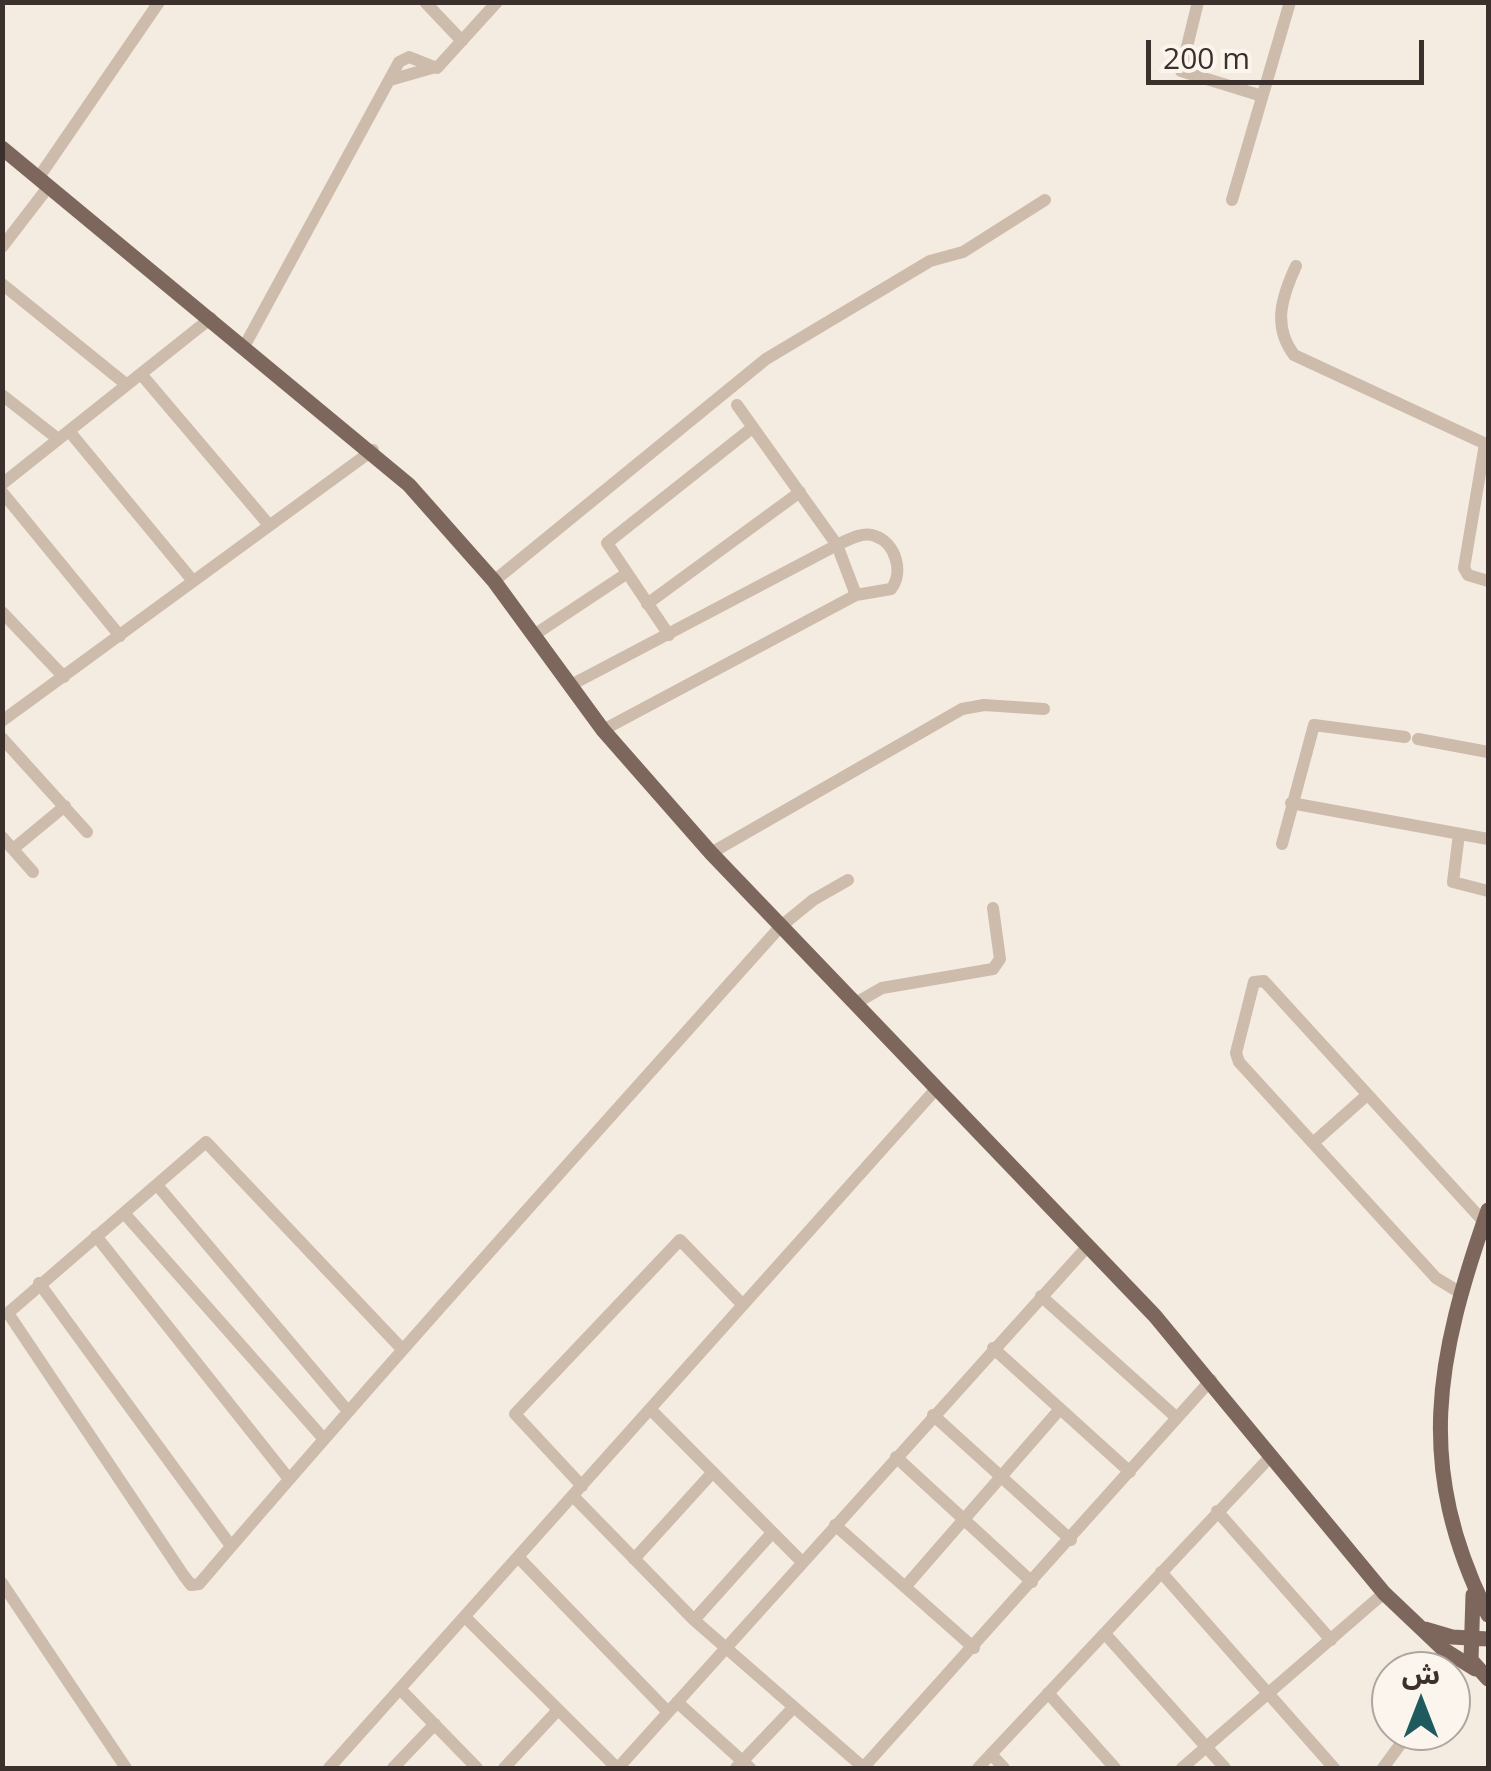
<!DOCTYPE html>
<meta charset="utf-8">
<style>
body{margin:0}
#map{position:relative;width:1491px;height:1771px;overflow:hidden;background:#f4ebe1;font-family:"Open Sans","Noto Sans Arabic",sans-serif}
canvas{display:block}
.frame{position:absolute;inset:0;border:5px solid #3b302b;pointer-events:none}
.north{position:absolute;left:1371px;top:1651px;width:100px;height:100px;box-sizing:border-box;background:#fbf5ee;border:2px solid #aea6a0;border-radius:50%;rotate:0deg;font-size:28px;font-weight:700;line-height:40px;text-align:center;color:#3b302b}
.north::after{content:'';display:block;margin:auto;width:35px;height:45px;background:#1f5a5e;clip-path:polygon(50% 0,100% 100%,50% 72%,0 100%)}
.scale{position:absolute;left:1146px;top:40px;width:278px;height:45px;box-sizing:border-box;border:5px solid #3b302b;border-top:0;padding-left:12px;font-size:30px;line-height:35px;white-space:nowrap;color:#3b302b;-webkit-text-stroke:8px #fbf5ee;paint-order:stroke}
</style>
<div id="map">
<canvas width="1491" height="1771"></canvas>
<div class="frame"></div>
<div class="north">ش</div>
<div class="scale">200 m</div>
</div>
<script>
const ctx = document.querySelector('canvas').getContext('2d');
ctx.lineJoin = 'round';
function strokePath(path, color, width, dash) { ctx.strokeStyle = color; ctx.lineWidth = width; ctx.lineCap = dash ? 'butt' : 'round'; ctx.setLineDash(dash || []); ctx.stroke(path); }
const minor = new Path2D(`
 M 425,2 L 462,41
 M 1198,2 L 1181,71 L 1262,96
 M 390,80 L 432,68
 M 39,177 L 159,2
 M 1232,200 L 1290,2
 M 2,247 L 49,186
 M 1296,266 C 1282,296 1272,326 1294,355 L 1488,445
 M 2,284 L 127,385
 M 245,345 L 399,62 L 409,57 L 437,68 L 497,2
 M 141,374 L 269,525
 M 2,395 L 58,439
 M 737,405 L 837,545 L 856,595
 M 69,431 L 193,581
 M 1485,444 L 1464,568 L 1468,575 L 1488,581
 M 2,484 L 211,318
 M 2,492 L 120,636
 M 494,581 L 766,359 L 930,261 L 963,252 L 1045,200
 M 647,604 L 800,492
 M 2,612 L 64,677
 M 534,635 L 626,574
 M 669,635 L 607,543 L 752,428
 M 571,685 L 837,545 C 848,540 863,531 875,536 C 896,543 904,573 891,589 L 856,595 L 603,730
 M 2,721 L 373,450
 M 2,738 L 87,832
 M 1418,739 L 1488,752
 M 1291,803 L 1488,839
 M 1459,834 L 1453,882 L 1488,891
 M 2,837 L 33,872
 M 1282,844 L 1314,725 L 1405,737
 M 13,849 L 65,806
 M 711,853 L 962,709 L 984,705 L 1044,709
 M 854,1004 L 882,988 L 993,969 L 1000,959 L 993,908
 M 1313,1143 L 1367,1095
 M 157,1185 L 347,1410
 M 124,1213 L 323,1438
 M 96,1236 L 289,1479
 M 39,1283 L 231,1546
 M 1459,1292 L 1436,1278 L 1239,1062 L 1236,1053 L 1254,982 L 1264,981 L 1484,1222
 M 1041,1296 L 1177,1418
 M 993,1348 L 1130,1472
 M 402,1349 L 206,1142 L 8,1313 L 184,1576 L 191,1585 L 199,1584 C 389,1362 585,1145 780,927 L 813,900 L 848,880
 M 650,1409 L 802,1562
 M 933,1415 L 1071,1540
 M 896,1457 L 1032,1582
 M 582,1486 L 515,1414 L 680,1240 L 743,1305
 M 573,1496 L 694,1620 L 864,1768
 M 1217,1511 L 1331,1640
 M 835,1525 L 974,1648
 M 518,1557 L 668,1712
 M 634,1559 L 713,1472
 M 1161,1572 L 1334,1768
 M 2,1583 L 126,1768
 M 905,1587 L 1060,1409
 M 465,1617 L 617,1768
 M 694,1620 L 772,1533
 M 1107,1636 L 1225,1768
 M 400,1689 L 477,1768
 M 1048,1693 L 1115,1768
 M 677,1702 L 750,1768
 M 991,1754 L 1004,1768
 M 329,1768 L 936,1089
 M 393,1768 L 435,1724
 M 504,1768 L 558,1710
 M 618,1768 L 1087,1247
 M 736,1768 L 793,1708
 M 863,1768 L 1211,1380
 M 978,1768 L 1272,1455
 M 1182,1768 L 1384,1593
 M 1383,1768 L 1410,1731`);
const major = new Path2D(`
 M 2,148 L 409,485 L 494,581 L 603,730 L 711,853 L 1155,1316 L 1384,1593 L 1443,1649 L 1475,1669
 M 1488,1210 C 1436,1359 1414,1466 1488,1615
 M 1473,1595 L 1471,1660 L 1488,1679
 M 1425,1629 L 1452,1637 L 1488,1639`);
strokePath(minor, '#cdbbac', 12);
strokePath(major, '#7d675c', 15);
</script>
